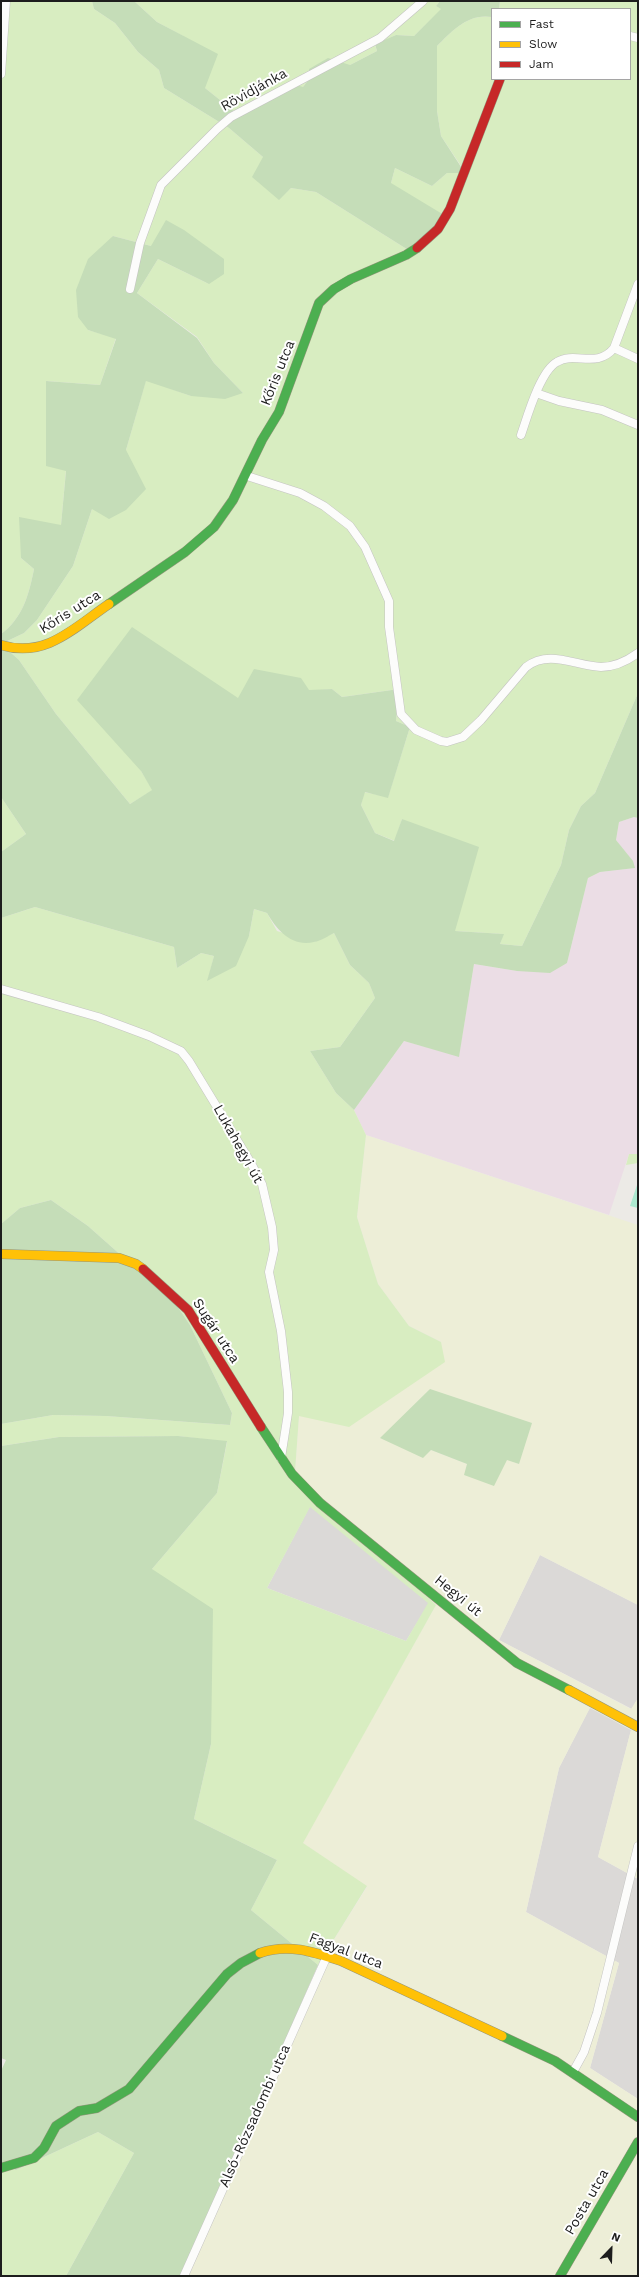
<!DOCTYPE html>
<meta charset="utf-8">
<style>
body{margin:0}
#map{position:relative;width:639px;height:2277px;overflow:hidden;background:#eceae6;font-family:"Work Sans",sans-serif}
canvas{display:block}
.frame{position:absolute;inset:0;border:2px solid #1d1d1d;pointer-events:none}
.legend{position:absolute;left:491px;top:8px;width:140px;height:72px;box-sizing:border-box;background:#fff;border:1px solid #a5a5a5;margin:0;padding:5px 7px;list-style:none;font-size:12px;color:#1d1d1d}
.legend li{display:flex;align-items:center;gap:8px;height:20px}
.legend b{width:20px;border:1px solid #a5a5a5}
.north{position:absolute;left:591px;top:2229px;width:40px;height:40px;-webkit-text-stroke:3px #fff;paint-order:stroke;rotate:23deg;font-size:11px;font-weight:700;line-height:16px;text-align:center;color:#1d1d1d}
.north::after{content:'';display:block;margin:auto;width:14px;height:18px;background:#1d1d1d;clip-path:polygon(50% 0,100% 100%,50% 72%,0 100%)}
</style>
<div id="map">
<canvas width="639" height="2277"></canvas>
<div class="frame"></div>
<ul class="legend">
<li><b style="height:5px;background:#4caf50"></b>Fast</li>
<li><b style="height:5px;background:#ffc107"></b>Slow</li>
<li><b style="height:5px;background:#c62828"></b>Jam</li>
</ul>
<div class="north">N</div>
</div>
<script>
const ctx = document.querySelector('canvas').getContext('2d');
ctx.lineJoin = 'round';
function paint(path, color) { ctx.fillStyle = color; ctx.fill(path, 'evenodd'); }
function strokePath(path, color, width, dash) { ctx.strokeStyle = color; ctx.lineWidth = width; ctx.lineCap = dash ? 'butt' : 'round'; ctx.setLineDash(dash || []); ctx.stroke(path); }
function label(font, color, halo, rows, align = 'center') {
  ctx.font = font + ' "Work Sans",sans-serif'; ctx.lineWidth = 4; ctx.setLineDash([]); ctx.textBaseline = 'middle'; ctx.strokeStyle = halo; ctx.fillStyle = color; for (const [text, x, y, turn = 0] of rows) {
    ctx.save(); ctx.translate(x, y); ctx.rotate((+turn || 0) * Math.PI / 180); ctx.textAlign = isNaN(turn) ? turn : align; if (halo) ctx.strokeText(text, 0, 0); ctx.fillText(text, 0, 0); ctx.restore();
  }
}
const residential = new Path2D(`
 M 310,1506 L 429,1603 L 406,1641 L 267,1588 Z
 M 540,1555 L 638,1605 L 638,1698 L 632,1709 L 499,1640 Z
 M 590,1707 L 631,1730 L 598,1857 L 638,1879 L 638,2099 L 590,2068 L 619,1963 L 526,1912 L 559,1768 Z`);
const industrial = new Path2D(`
 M 634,817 L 638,818 L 638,1154 L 629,1154 L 609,1215 L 366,1135 L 354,1110 L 404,1041 L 459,1056 L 474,964 L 517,971 L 567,963 L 588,878 L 600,872 L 634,868 L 632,861 L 616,840 L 619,822 Z`);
const farmland = new Path2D(`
 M 366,1135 L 638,1225 L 638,1605 L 540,1555 L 499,1640 L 631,1709 L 638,1698 L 638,1879 L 598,1857 L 631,1730 L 590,1708 L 559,1768 L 526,1912 L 619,1963 L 590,2068 L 638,2099 L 638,2276 L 182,2276 L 318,1965 L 367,1887 L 302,1843 L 436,1605 L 295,1472 L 299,1416 L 441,1342 L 409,1326 L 378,1284 L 357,1217 ZM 430,1389 L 519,1464 L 507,1459 L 465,1475 L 467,1464 L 431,1450 L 423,1457 Z`);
const grass = new Path2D(`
 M 1,1 L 92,1 L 94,9 L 115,23 L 138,52 L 159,70 L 164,88 L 229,128 L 263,157 L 279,199 L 291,188 L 316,192 L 413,253 L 391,183 L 395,168 L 432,186 L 447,173 L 465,172 L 441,136 L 437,111 L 437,46 C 452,31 468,13 492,17 L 492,79 L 630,79 L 630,9 L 499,9 L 500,1 L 638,1 L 638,693 L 595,793 L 581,806 L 569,830 L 561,865 L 522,946 L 500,944 L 503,934 L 455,931 L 402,819 L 395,841 L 375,833 L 361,805 L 364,792 L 388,797 L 410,727 L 396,721 L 399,689 L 342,697 L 332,689 L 238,698 L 141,771 L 153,790 L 130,804 L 56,714 L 19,660 L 1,644 L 24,633 L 37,620 L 73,566 L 92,509 L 126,450 L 146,380 L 191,396 L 243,393 L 214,363 L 197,337 L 137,293 L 158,259 L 209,284 L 151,246 L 113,236 L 88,330 L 116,338 L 100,385 L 46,381 L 66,470 L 61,525 L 21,558 L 34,569 C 29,594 23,618 1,634 Z
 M 134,1 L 440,1 L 436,6 L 442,9 L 414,36 L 396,35 L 375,45 L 377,51 L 350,65 L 309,79 L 303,87 L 240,116 L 205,88 L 183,36 L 157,22 Z
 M 1,797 L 26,834 L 1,852 Z
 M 35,907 L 174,947 L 177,968 L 201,953 L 214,956 L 208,980 L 249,936 L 254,909 L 267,913 L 277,931 L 314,942 L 334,933 L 350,965 L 369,983 L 375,998 L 340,1047 L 310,1051 L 336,1093 L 354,1110 L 366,1135 L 357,1217 L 378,1284 L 409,1326 L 441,1342 L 445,1362 L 349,1427 L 299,1416 L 295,1472 L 436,1605 L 303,1843 L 367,1886 L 318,1965 L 251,1910 L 277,1860 L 194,1819 L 211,1744 L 152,1569 L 217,1493 L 227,1442 L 178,1436 L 59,1437 L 1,1446 L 1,1424 L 53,1415 L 106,1416 L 230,1425 L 232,1413 L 190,1325 L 175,1303 L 88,1226 L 51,1200 L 20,1208 L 1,1224 L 1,918 ZM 310,1507 L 428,1603 L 406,1641 L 267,1588 Z
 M 629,1154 L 638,1154 L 638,1163 L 626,1165 Z
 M 98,2132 L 134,2153 L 66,2276 L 1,2276 L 1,2165 L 16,2170 Z`);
const forest = new Path2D(`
 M 92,1 L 134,1 L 157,22 L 218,54 L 205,88 L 240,116 L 293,84 L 303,87 L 309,79 L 309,69 L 328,58 L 350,65 L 377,51 L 375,44 L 396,35 L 414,36 L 441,9 L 436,6 L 440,1 L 500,1 L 499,9 L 492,9 L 492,17 C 468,13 452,31 437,46 L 437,111 L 441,136 L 465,173 L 447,173 L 432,186 L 395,168 L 391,183 L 444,215 L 413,253 L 316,192 L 291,188 L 279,200 L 252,177 L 263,157 L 229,128 L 164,88 L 159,70 L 138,52 L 115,23 L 94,9 Z
 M 166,220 L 184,230 L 224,259 L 224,274 L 209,284 L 158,259 L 137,293 L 197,338 L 214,363 L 243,393 L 225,399 L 191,396 L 146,381 L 126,450 L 146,489 L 126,510 L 109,519 L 92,509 L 73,566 L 37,620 L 24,633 L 1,644 L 19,660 L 56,714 L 130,804 L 152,790 L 141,771 L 77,700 L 132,627 L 238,698 L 254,669 L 301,678 L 309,690 L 332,689 L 342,697 L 399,689 L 396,721 L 410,727 L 388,798 L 365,792 L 361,805 L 375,833 L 394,841 L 402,819 L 479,847 L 455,931 L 504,934 L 500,944 L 522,946 L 561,865 L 569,830 L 581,806 L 595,793 L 638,693 L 638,818 L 634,817 L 619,822 L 616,840 L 633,861 L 635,868 L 600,872 L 588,878 L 567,963 L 550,973 L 517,971 L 474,964 L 459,1057 L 404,1041 L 354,1110 L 336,1093 L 310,1051 L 340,1047 L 375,998 L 369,983 L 350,965 L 334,933 C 328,936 321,941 314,942 C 291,947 277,930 267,913 L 254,909 L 249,936 L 236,966 L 207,981 L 214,956 L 201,953 L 177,968 L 174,947 L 35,907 L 1,918 L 1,852 L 26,834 L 1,797 L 1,634 C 23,618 29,594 34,569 L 21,558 L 19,517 L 61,525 L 66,471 L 46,466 L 46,381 L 100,385 L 116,339 L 88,330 L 78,317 L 76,290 L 88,259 L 113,236 L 151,246 Z
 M 51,1200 L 88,1226 L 175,1303 L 190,1325 L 232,1413 L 230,1425 L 106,1416 L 53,1415 L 1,1424 L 1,1224 L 20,1208 Z
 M 430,1389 L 532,1423 L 519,1464 L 507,1460 L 494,1486 L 464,1475 L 467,1464 L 431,1450 L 423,1458 L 380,1438 Z
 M 178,1436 L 227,1441 L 217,1493 L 152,1569 L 213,1609 L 211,1744 L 194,1819 L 277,1860 L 251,1910 L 318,1965 L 182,2276 L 66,2276 L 134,2153 L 98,2132 L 16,2170 L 1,2165 L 1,2071 L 6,2060 L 1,2058 L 1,1446 L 59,1437 Z`);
const pitch = new Path2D(`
 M 638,1182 L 638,1208 L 630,1206 Z`);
const street = new Path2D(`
 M 630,36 L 638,38
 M 1,74 L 6,1
 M 130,289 L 140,243 L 161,185 L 217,129 L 231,117 L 380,38 L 423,1
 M 614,348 L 638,359
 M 536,393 L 559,401 L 602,410 L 638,425
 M 521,435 C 527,418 540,371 557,362 C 575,351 597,369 614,348 L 638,284
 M 247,476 L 300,493 L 324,506 L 350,526 L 365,547 L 389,601 L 389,627 L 401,714 L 416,730 L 441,741 L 447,742 L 463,737 L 481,720 L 526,667 C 549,649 576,666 601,667 C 615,667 627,661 638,653
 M 1,989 L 98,1017 L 149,1036 L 181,1051 L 189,1061 L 251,1163 L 262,1184 L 272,1227 L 274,1250 L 269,1272 L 281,1331 L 288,1392 L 288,1413 L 281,1458
 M 573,2072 L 584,2052 L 597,2013 L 638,1846
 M 184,2276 L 327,1956`);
const fast = new Path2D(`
 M 109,604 L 185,552 L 214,527 L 233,500 L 262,440 L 279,412 L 319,303 L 334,289 L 351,279 L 406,255 L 417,248
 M 261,1427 L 292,1474 L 320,1503 L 517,1663 L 569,1690
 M 502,2036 L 555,2061 L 638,2117
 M 1,2168 L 34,2158 L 44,2148 L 56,2126 L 79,2111 L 97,2108 L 129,2089 L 227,1974 L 241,1963 L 260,1953
 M 560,2276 L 638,2142`);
const slow = new Path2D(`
 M 1,645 C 46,659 75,627 109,604
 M 1,1254 L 119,1258 L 136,1264 L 143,1269
 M 569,1690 L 638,1727
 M 260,1953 C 288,1943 314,1952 341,1961 L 502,2036`);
const jam = new Path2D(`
 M 417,248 L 438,229 L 450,209 L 500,79
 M 143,1269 L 188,1310 L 261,1427`);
const streetNames = [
 ["Rövidjánka",254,90,-29],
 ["Kőris utca",278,373,-68],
 ["Kőris utca",70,612,-32],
 ["Lukahegyi út",238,1144,61],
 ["Sugár utca",216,1331,57],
 ["Hegyi út",458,1596,39],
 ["Fagyal utca",346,1951,21],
 ["Alsó-Rózsadombi utca",255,2116,-66],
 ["Posta utca",587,2202,-60]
];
paint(residential, '#dbd9d7');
paint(industrial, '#ebdde5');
paint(farmland, '#edeed7');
paint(grass, '#d8edc1');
paint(forest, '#c5ddb8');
paint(pitch, '#ace8cf');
strokePath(street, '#c4c4c2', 9);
strokePath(fast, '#95967d', 10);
strokePath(slow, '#95967d', 10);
strokePath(jam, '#95967d', 10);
strokePath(street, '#fcfcfb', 8);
strokePath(fast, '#4caf50', 9);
strokePath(slow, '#ffc107', 9);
strokePath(jam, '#c62828', 9);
label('14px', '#1d1d1d', '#fff', streetNames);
</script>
